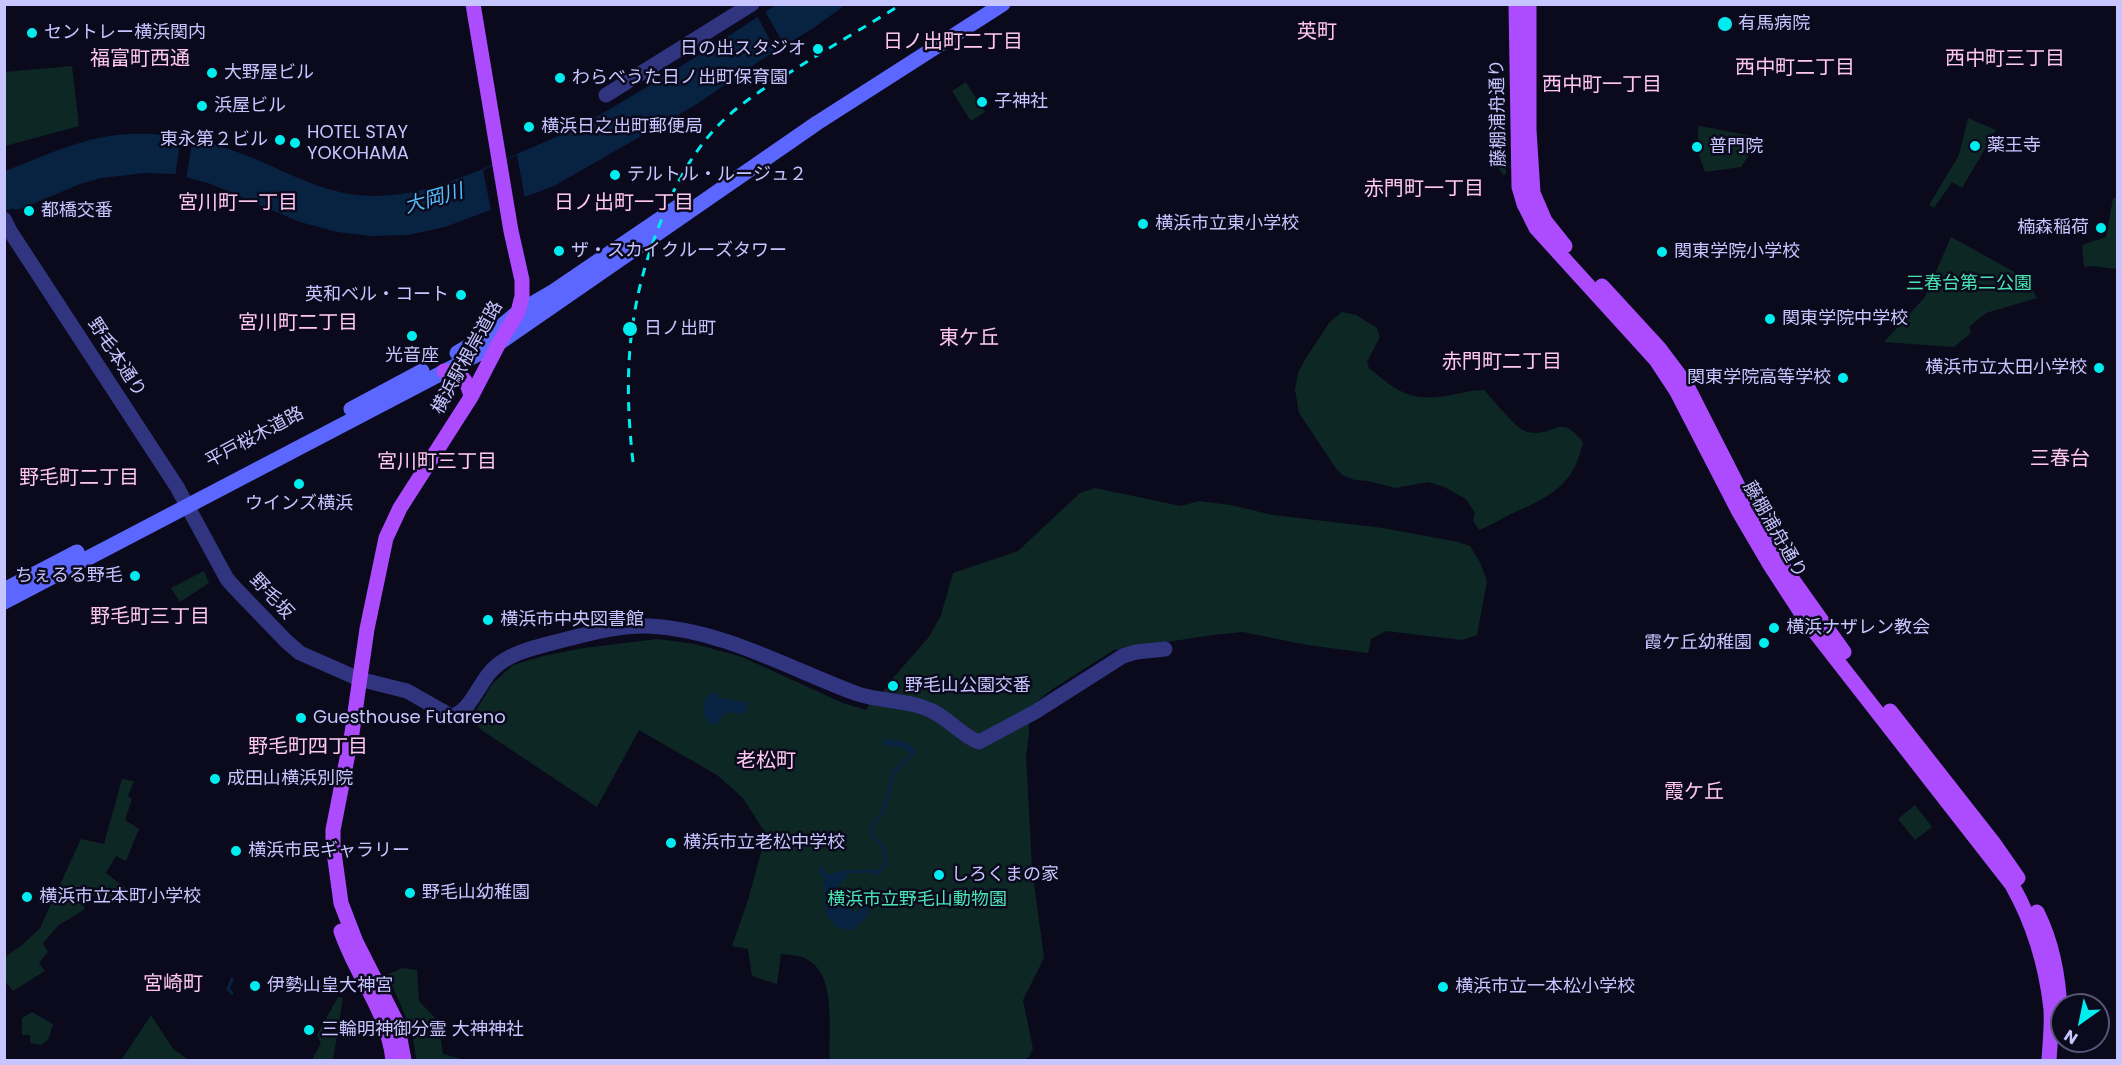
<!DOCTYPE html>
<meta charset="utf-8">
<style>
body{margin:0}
#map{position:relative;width:2122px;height:1065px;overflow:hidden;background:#0b0a1d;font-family:Poppins,sans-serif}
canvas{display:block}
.frame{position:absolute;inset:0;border:6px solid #c7c5ff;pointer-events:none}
.north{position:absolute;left:2050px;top:993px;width:60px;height:60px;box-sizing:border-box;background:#0b0a1d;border:2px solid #565577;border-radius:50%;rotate:213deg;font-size:16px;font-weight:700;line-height:24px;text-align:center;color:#c7c5ff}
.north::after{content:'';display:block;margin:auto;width:21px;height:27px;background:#00edf0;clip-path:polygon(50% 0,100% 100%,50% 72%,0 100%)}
</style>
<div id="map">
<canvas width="2122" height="1065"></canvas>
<div class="frame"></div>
<div class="north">N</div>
</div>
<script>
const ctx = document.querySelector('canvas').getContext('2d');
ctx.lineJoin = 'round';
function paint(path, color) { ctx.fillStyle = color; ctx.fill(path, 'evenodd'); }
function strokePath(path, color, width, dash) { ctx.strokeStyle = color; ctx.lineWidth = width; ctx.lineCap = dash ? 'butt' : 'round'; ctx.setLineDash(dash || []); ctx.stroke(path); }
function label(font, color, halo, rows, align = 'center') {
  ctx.font = font + ' Poppins,"Noto Sans JP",sans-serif'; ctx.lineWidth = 5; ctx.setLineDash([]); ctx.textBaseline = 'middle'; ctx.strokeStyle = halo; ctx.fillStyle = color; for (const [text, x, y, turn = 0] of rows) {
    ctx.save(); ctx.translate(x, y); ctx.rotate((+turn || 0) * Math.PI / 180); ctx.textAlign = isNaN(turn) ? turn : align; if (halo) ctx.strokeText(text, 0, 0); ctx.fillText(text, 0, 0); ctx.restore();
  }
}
const green = new Path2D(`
 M 72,66 L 79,126 L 5,146 L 5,72 Z
 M 966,82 L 985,112 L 971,121 L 952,91 Z
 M 1968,118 L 1996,130 L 1962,188 L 1952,182 L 1934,208 L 1929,205 L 1959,155 Z
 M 1698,126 C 1721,129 1742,136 1765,137 L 1765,152 L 1749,155 L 1741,167 L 1705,172 L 1698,152 Z
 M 1506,145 L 1506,174 L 1503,175 L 1490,154 Z
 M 2113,198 L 2117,198 L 2117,269 L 2093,266 L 2084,267 L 2082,245 L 2106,237 Z
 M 1951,237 L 2027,279 L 2037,298 L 1986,313 L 1969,327 L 1971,333 L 1954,347 L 1884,342 L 1925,297 Z
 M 1342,312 L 1356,315 L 1377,328 L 1380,337 L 1367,362 L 1369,368 C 1398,392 1411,403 1451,395 C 1462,393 1472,390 1484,390 C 1494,400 1516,430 1528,432 C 1556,438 1558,411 1583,442 C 1574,487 1547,498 1509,515 C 1499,520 1490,526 1479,530 L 1473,521 L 1475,513 L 1466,499 L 1444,487 L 1429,482 L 1395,488 L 1368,481 L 1355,480 L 1342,475 L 1335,467 L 1299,413 L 1295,390 L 1298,373 L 1306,358 L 1329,323 Z
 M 1095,488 L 1181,506 L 1199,501 L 1230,505 L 1273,515 L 1383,528 L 1458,542 L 1470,546 L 1480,562 L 1487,581 L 1477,635 L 1462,640 L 1386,631 L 1371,639 L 1368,653 L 1307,645 L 1243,632 L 1213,635 L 1114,650 L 1051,690 L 1028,709 L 1029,734 L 1026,756 L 1032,868 L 1044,958 L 1023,1000 L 1033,1049 L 1029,1057 L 1024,1060 L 830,1060 C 828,1031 837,976 808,960 C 801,955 790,955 781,954 L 777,984 L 752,976 L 748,949 L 732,946 L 748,900 L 766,834 L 743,798 L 717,775 L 639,730 L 597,807 L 480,729 L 472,717 L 492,684 L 513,665 L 543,656 L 584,648 L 657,639 L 695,644 L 742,657 L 843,703 L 866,710 L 869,704 L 878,704 L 886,686 L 929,637 L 941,615 L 953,573 L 1018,551 L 1080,493 Z
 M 204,571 L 209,583 L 180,602 L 171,588 Z
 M 122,779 L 134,781 L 128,796 L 132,799 L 125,820 L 139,829 L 126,861 L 116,856 L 106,873 L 132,893 L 102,905 L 97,894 L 82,902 L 85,909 L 59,925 L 43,943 L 48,952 L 39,963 L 45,971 L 13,991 L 5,981 L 5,957 L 22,945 L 40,928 L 81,839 L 104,844 Z
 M 1915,805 L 1932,827 L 1915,840 L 1898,819 Z
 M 402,968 L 417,970 L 419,1001 L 438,1021 L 443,1054 L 465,1060 L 416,1060 C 415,1032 399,1001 387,975 Z
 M 338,997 L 343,998 L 333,1060 L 312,1060 L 321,1043 L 317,1035 Z
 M 32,1012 L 53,1024 L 48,1040 L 41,1045 L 30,1043 L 30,1035 L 22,1035 L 22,1018 Z
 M 151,1015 L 173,1049 L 189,1060 L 124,1060 L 122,1059 Z`);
const water = new Path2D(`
 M 776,5 L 845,5 L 815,27 L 761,60 L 697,104 L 554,186 L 445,227 L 408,235 L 371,236 L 337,232 L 300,222 L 211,184 L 175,174 L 145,173 L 101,178 L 80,184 L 23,208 L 14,210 L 13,208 L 5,211 L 5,171 C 31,161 58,149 86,141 C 144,125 204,137 258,160 C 294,176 330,195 370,196 C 423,196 461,178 508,158 C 540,144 573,131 603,113 C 662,79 720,42 776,5 Z
 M 718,692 L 717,698 L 747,702 L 746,713 L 725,713 L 718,722 L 712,725 C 701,716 702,707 708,695 Z
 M 884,740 C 900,740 911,740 918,755 L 912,754 L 902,747 L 883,745 Z
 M 821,866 L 827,875 L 842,870 L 846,872 L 846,877 L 836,887 L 837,891 L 846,899 L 848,909 L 856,912 L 865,903 L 870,907 L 867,917 L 852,930 C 818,928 827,900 824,878 L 820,874 L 818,868 Z`);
const pier = new Path2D(`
 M 765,11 L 786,48 L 777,53 L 757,16 Z
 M 181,135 L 193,137 L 186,179 L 175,177 Z
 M 517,155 L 525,199 L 491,211 L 483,170 Z`);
const stream = new Path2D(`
 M 846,872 L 871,871 L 878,873 L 887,863 L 883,846 L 872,836 L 872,826 L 882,814 L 894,772 L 912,754
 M 232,979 L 228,989 L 232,993`);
const tertiary = new Path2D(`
 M 606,95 L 752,4
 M 4,219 L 10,231 L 177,487 L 227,579 L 234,587 L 286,641 L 300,653 L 359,679 L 407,691 L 451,716 C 469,714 479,683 492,670 C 510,651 542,646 567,639 C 592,633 622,625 648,626 C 721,629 788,668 855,693 C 879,702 906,699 930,710 C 949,718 961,736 979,742 L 1035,712 L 1123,656 L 1136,652 L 1165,649`);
const secondary = new Path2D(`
 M 457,353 L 499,328 L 518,312 L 554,291 L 679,206
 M 351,409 L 422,371
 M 4,590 L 77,552
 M 4,602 L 499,343 L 817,123 L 1003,4`);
const primary = new Path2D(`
 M 1516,4 L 1519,187 L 1524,204 L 1536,228 L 1656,360 L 1677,392 L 1739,512 L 1770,565 L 1807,622 L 2012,885 C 2034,924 2046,964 2051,1009 C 2052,1026 2050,1044 2049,1060
 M 1529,4 L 1529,130 L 1533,193 L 1545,221 L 1565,246
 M 1602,286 L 1659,348 L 1686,384 L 1747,504 L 1778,559 L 1844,652
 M 444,371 C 461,371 468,381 471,397
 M 1890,711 L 1995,845 L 2018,878
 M 2037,912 C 2053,944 2059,978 2060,1013
 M 341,931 C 357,978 387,1009 393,1060
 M 404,1060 L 397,1023 L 356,942 L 341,903 L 333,845 L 333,830 L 352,733 L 367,629 L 386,538 L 400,508 L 471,397 L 499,343 L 518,312 L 522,296 L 522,280 L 511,231 L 473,4`);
const rail = new Path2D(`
 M 633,462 C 623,374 628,303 661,221 C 676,181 697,144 729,115 C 753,94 781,78 808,61 C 839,42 871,23 902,4`);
const markers = [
 [1725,24,8,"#00edf0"],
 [32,33,6,"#00edf0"],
 [818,49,6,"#00edf0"],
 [212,73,6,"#00edf0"],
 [560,78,6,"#00edf0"],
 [982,102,6,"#00edf0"],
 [202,106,6,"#00edf0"],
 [529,127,6,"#00edf0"],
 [280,140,6,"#00edf0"],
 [295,143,6,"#00edf0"],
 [1975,146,6,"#00edf0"],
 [1697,147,6,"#00edf0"],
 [615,175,6,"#00edf0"],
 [29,211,6,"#00edf0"],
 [1143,224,6,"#00edf0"],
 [2101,228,6,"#00edf0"],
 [559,251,6,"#00edf0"],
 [1662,252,6,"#00edf0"],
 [461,295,6,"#00edf0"],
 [1770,319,6,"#00edf0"],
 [630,329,8,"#00edf0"],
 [412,336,6,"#00edf0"],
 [2099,368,6,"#00edf0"],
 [1843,378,6,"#00edf0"],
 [299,484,6,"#00edf0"],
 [135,576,6,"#00edf0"],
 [488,620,6,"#00edf0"],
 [1774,628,6,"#00edf0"],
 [1764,643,6,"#00edf0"],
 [893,686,6,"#00edf0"],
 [301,718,6,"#00edf0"],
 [215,779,6,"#00edf0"],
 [671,843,6,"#00edf0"],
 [236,851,6,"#00edf0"],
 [939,875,6,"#00edf0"],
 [410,893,6,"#00edf0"],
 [27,897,6,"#00edf0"],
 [255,986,6,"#00edf0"],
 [1443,987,6,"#00edf0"],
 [309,1030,6,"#00edf0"]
];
const poiNames = [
 ["有馬病院",1738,24],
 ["セントレー横浜関内",44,33],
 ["日の出スタジオ",806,49,"right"],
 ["大野屋ビル",224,73],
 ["わらべうた日ノ出町保育園",572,78],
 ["子神社",994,102],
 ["浜屋ビル",214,106],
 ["横浜日之出町郵便局",541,127],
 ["HOTEL STAY",307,133],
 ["YOKOHAMA",307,154],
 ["東永第２ビル",268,140,"right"],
 ["薬王寺",1987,146],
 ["普門院",1709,147],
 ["テルトル・ルージュ２",627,175],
 ["都橋交番",41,211],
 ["横浜市立東小学校",1155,224],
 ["楠森稲荷",2089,228,"right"],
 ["ザ・スカイクルーズタワー",571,251],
 ["関東学院小学校",1674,252],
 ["英和ベル・コート",449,295,"right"],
 ["関東学院中学校",1782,319],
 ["日ノ出町",644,329],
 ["光音座",412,356,"center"],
 ["横浜市立太田小学校",2087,368,"right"],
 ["関東学院高等学校",1831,378,"right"],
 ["ウインズ横浜",299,504,"center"],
 ["ちぇるる野毛",123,576,"right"],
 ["横浜市中央図書館",500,620],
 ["横浜ナザレン教会",1786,628],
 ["霞ケ丘幼稚園",1752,643,"right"],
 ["野毛山公園交番",905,686],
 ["Guesthouse Futareno",313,718],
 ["成田山横浜別院",227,779],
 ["横浜市立老松中学校",683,843],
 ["横浜市民ギャラリー",248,851],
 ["しろくまの家",951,875],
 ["野毛山幼稚園",422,893],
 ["横浜市立本町小学校",39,897],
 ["伊勢山皇大神宮",267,986],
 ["横浜市立一本松小学校",1455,987],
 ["三輪明神御分霊 大神神社",321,1030]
];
const streetNames = [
 ["藤棚浦舟通り",1499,113,-91],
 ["野毛本通り",116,358,57],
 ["横浜駅根岸道路",468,358,-61],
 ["平戸桜木道路",255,438,-28],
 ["藤棚浦舟通り",1774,530,60],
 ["野毛坂",271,597,47]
];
const parkNames = [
 ["三春台第二公園",1969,284],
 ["横浜市立野毛山動物園",917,900]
];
const neighbourhoodNames = [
 ["英町",1317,33],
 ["日ノ出町二丁目",953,43],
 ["福富町西通",140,60],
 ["西中町三丁目",2005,60],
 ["西中町二丁目",1795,69],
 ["西中町一丁目",1602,86],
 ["赤門町一丁目",1424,190],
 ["宮川町一丁目",238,204],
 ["日ノ出町一丁目",624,204],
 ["宮川町二丁目",298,324],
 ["東ケ丘",969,339],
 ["赤門町二丁目",1502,363],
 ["三春台",2060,460],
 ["宮川町三丁目",437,463],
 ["野毛町二丁目",79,479],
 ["野毛町三丁目",150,618],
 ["野毛町四丁目",308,748],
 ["老松町",766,762],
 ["霞ケ丘",1694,793],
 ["宮崎町",173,985]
];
const waterNames = [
 ["大岡川",434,200,-16]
];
paint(green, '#0d2724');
paint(water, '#082342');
paint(pier, '#0b0a1d');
strokePath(stream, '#082342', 3);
strokePath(tertiary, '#31357f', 15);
strokePath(secondary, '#5c67ff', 15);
strokePath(primary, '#ad4cff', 15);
strokePath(rail, '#00edf0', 3, [9, 8]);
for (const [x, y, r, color] of markers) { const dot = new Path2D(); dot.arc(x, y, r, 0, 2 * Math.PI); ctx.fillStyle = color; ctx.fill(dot); strokePath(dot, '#0b0a1d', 2); }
label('18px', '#c7c5ff', '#0b0a1d', poiNames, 'left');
label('18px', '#c7c5ff', '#0b0a1d', streetNames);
label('18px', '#4ae6b2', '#0b0a1d', parkNames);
label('20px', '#ffc7f0', '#0b0a1d', neighbourhoodNames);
label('italic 20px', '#53bfff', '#0b0a1d', waterNames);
</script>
